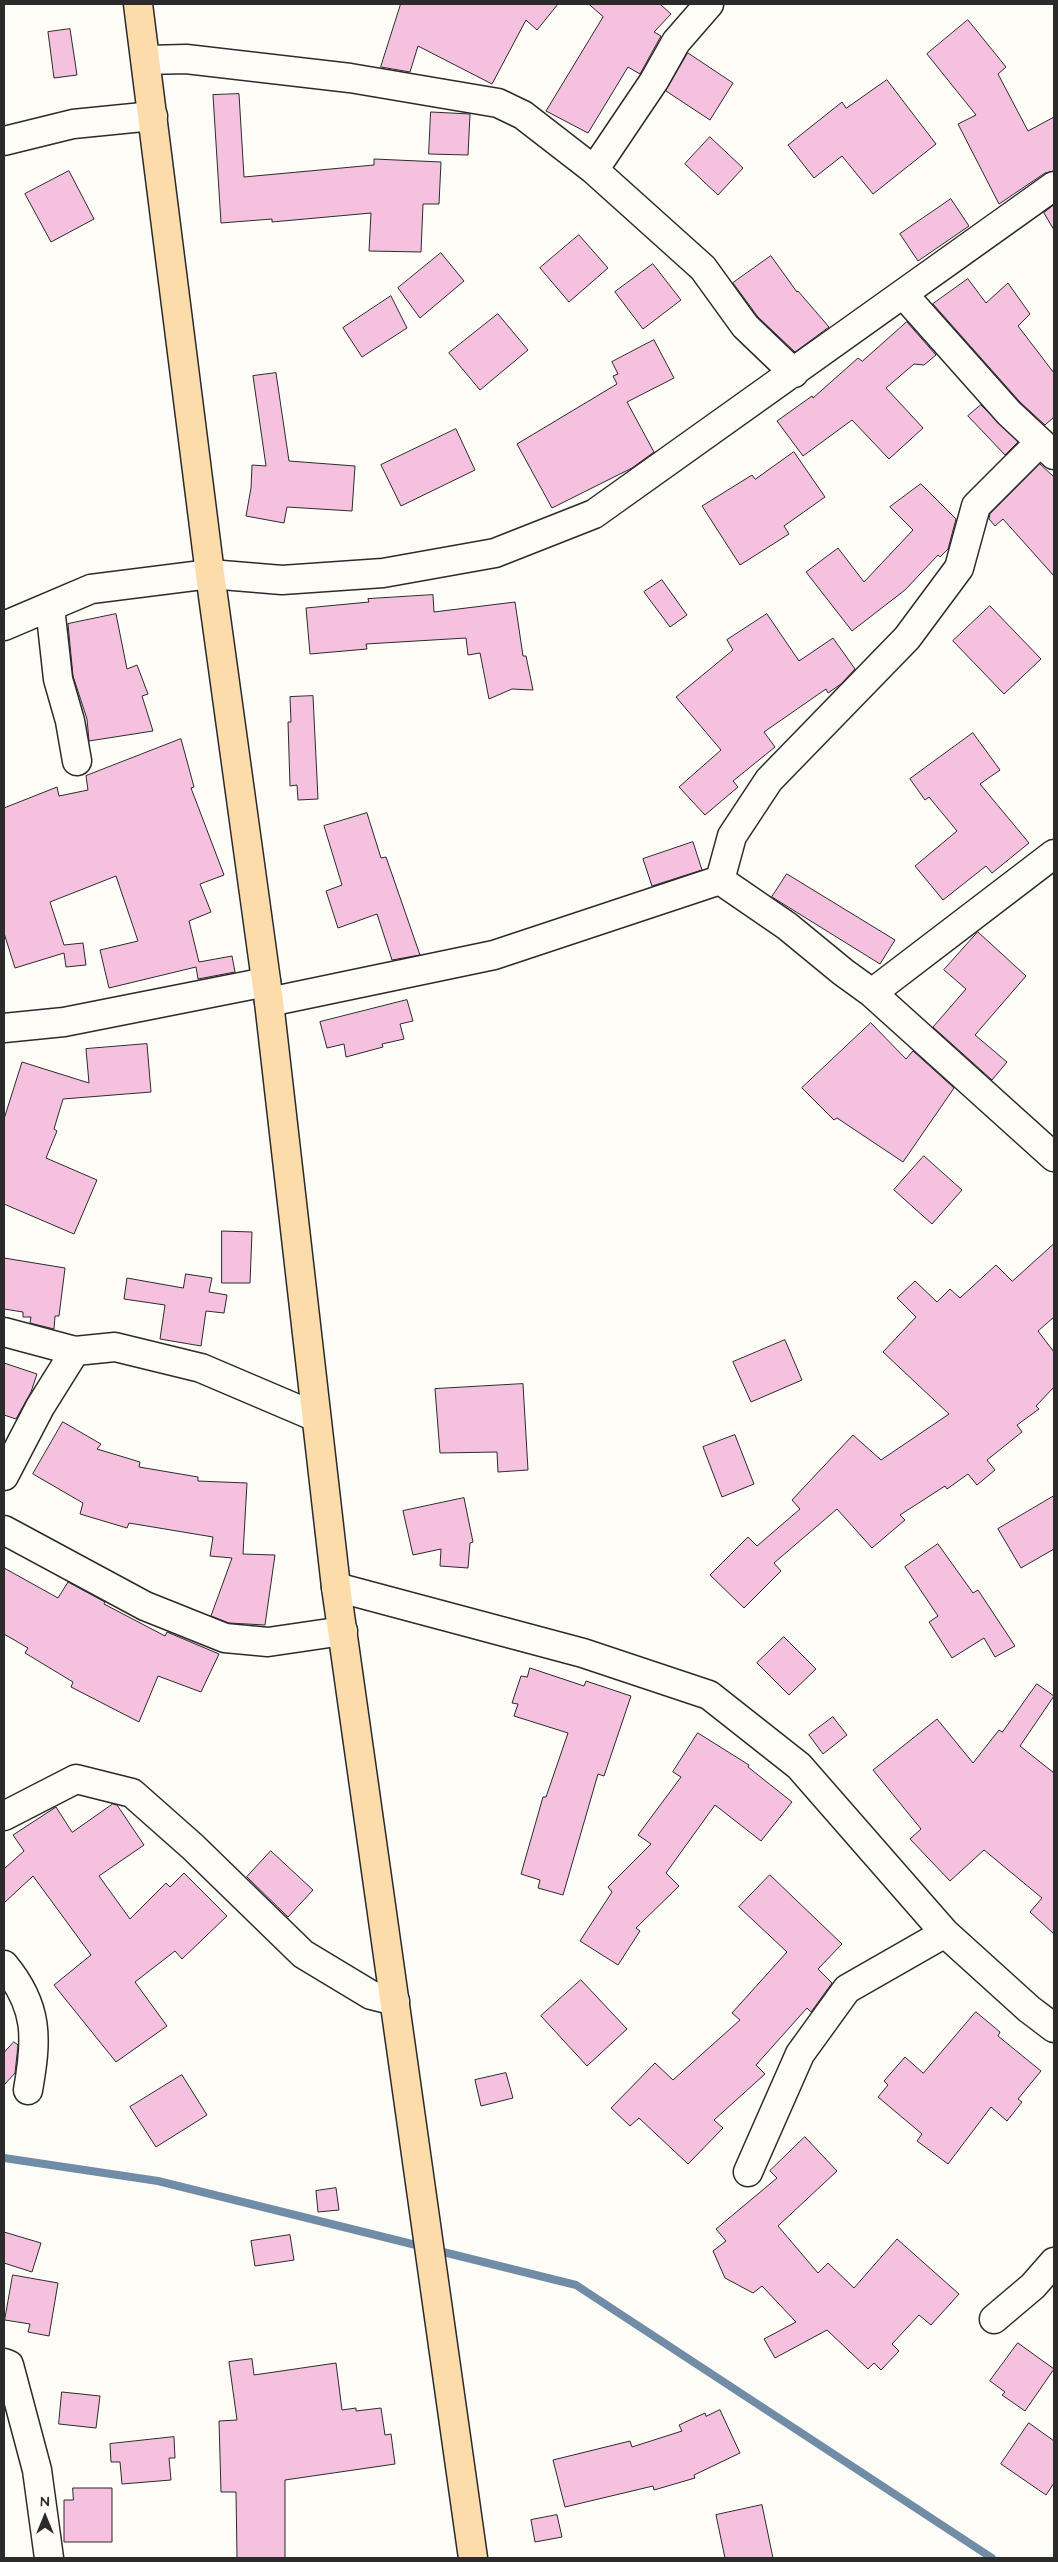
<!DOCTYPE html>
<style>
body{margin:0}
#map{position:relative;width:1058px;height:2562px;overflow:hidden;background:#fdfcf7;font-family:"Architects Daughter",sans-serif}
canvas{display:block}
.frame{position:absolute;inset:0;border:5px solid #2b2b2b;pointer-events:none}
.north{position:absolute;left:20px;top:2492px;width:50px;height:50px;-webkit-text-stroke:4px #fdfcf7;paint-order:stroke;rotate:0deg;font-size:14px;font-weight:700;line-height:20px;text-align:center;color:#2b2b2b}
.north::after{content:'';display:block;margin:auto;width:18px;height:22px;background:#2b2b2b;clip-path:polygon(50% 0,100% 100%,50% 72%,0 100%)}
</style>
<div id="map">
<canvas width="1058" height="2562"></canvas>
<div class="frame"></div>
<div class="north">N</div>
</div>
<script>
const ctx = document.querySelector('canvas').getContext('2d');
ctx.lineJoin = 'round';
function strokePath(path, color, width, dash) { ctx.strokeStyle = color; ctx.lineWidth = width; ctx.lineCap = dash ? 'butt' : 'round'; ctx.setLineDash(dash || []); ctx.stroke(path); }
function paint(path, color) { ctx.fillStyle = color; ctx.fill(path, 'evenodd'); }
const stream = new Path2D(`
 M 4,2158 L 158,2181 L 424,2247
 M 435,2250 L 576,2285 L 992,2558`);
const building = new Path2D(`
 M 401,4 L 558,4 L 537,30 L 526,20 L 492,84 L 418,46 L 410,72 L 381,67 Z
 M 589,4 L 660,4 L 671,14 L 654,32 L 661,36 L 640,74 L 628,67 L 588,133 L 546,111 L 603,17 Z
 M 968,20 L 1006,67 L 998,74 L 1028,131 L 1054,117 L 1054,171 L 1045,173 L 999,204 L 958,124 L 976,115 L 927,54 Z
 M 70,29 L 77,75 L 54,78 L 48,32 Z
 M 688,53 L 733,83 L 710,120 L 666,91 Z
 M 887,80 L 936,144 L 873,194 L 842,156 L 814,178 L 788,145 L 842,102 L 846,108 Z
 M 239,94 L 244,177 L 374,165 L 374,159 L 441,162 L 439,204 L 423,204 L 421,252 L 369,251 L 371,213 L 272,222 L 272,219 L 221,223 L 213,95 Z
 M 431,112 L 470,114 L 468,155 L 429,154 Z
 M 710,137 L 743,168 L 718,195 L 685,164 Z
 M 69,171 L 94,219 L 51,242 L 25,194 Z
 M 951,199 L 969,226 L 918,261 L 900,234 Z
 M 1054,205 L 1054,230 L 1044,213 Z
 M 579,235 L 608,268 L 569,302 L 540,268 Z
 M 441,253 L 464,281 L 420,318 L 398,288 Z
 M 771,256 L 797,292 L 798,291 L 829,327 L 795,352 L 758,317 L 733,283 Z
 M 653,264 L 681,300 L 643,329 L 615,292 Z
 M 968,279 L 986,303 L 1008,283 L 1030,314 L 1018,326 L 1054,373 L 1054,417 L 1045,425 L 1020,402 L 933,304 Z
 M 391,296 L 407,328 L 362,357 L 343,328 Z
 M 498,314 L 528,350 L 480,390 L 449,353 Z
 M 907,322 L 936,355 L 924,365 L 914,364 L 886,388 L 923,428 L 889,459 L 852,420 L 803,456 L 777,421 L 812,396 L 813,398 L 858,358 L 862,361 Z
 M 654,340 L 674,378 L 627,402 L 654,452 L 632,468 L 552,508 L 517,444 L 617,384 L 613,376 L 618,374 L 612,362 Z
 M 276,373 L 289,461 L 355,466 L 352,511 L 287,507 L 284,523 L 246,516 L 251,488 L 252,465 L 266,466 L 253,376 Z
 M 981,405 L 1018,442 L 1005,455 L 968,416 Z
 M 456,429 L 475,470 L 401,506 L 381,465 Z
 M 794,452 L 825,497 L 784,526 L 789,534 L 740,565 L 702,506 L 752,475 L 755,479 Z
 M 1040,464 L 1054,477 L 1054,576 L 1003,519 L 995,526 L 989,519 L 990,514 Z
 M 921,484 L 956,519 L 948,549 L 940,557 L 938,555 L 905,590 L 852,631 L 806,572 L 838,548 L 864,582 L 913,530 L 890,507 Z
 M 662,580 L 687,615 L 670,627 L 644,592 Z
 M 433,595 L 434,612 L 515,602 L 523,656 L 526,656 L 533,690 L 512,689 L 489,699 L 480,653 L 468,655 L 466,638 L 366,644 L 367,649 L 310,654 L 306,608 L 369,602 L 368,599 Z
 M 990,606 L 1041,659 L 1004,694 L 953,641 Z
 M 116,614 L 127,669 L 137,665 L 148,694 L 142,696 L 153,731 L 89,741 L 87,719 L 73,676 L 68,624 Z
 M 767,614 L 799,661 L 833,638 L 855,669 L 841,684 L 828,693 L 826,689 L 764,732 L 775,747 L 733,781 L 738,787 L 705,815 L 679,787 L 721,750 L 676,697 L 733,650 L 727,640 Z
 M 313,696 L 318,799 L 298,800 L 297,785 L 290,786 L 288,722 L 291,722 L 290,697 Z
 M 973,733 L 1000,770 L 980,784 L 1029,843 L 992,873 L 986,866 L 943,900 L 915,866 L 957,831 L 929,797 L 925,800 L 910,779 Z
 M 181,739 L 194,787 L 191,788 L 224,875 L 200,884 L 211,912 L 189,921 L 199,962 L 232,956 L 235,972 L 198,979 L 196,967 L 109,988 L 100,950 L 138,941 L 116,876 L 50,902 L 64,945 L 83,943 L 86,965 L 66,967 L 64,953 L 15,968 L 4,933 L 4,808 L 57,787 L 59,796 L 88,790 L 86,776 Z
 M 367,813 L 381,858 L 386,857 L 420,955 L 392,960 L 377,914 L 338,928 L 326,891 L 342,885 L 324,826 Z
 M 693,842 L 702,870 L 652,886 L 643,859 Z
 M 787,874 L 895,940 L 880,964 L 772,897 Z
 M 978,932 L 1026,976 L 975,1035 L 1007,1062 L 992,1080 L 933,1027 L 966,989 L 944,970 Z
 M 407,1000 L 413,1021 L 400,1024 L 404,1039 L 382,1044 L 383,1047 L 346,1057 L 344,1044 L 327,1048 L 320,1022 Z
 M 871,1023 L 906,1059 L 913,1051 L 954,1088 L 903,1162 L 837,1118 L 834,1120 L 802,1088 Z
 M 147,1044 L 151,1092 L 63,1099 L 54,1129 L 57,1131 L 46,1158 L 97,1180 L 74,1234 L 4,1204 L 4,1119 L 22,1062 L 89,1083 L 86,1049 Z
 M 924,1156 L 962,1190 L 932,1224 L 894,1190 Z
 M 222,1231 L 252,1232 L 250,1283 L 222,1283 Z
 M 1054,1244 L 1054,1317 L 1038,1331 L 1054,1352 L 1054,1387 L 1036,1406 L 1039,1409 L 1017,1425 L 1022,1432 L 987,1460 L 995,1470 L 977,1485 L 968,1474 L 947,1489 L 945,1486 L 900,1515 L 905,1520 L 872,1548 L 837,1509 L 774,1563 L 781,1571 L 744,1608 L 710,1575 L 748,1537 L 757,1546 L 800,1509 L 792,1500 L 853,1435 L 881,1460 L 949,1414 L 883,1352 L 916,1317 L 897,1298 L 915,1281 L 937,1302 L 950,1289 L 960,1298 L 996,1265 L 1012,1281 Z
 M 4,1258 L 65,1268 L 59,1316 L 55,1316 L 54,1329 L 30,1323 L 31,1317 L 23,1317 L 23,1312 L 4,1309 Z
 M 186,1274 L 212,1278 L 209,1292 L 227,1295 L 224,1313 L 206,1311 L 201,1346 L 160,1339 L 165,1305 L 124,1299 L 127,1278 L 183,1288 Z
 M 785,1340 L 802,1380 L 751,1402 L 733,1362 Z
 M 4,1363 L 37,1374 L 31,1392 L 16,1419 L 4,1415 Z
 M 523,1384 L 528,1470 L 498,1472 L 497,1452 L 440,1453 L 435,1389 Z
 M 63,1422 L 101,1444 L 97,1449 L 140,1462 L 139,1467 L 198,1477 L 198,1481 L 247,1483 L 243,1554 L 275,1555 L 265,1625 L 229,1623 L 211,1616 L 232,1558 L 210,1556 L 213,1537 L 129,1523 L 127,1528 L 80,1514 L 83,1503 L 33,1474 Z
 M 735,1435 L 754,1484 L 722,1497 L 703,1447 Z
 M 1054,1496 L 1054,1549 L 1021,1568 L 998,1529 Z
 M 464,1498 L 473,1542 L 470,1543 L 468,1568 L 440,1566 L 441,1549 L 413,1555 L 403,1511 Z
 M 938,1544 L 973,1593 L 978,1590 L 1015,1646 L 995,1657 L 984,1638 L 952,1658 L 929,1622 L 938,1616 L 905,1567 Z
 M 4,1568 L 58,1598 L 68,1582 L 105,1602 L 104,1604 L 165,1636 L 167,1632 L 219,1654 L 201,1692 L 158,1676 L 139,1722 L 71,1687 L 73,1682 L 25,1653 L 28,1648 L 4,1634 Z
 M 784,1637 L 816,1669 L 789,1695 L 757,1663 Z
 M 530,1668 L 584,1686 L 586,1681 L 631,1696 L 604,1776 L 598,1774 L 563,1895 L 538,1888 L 540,1880 L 521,1874 L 543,1797 L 546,1797 L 568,1733 L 514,1716 L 518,1704 L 512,1703 L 521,1676 L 527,1677 Z
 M 1037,1684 L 1054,1696 L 1020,1746 L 1054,1773 L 1054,1934 L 1030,1912 L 1042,1898 L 984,1850 L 950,1881 L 910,1839 L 921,1829 L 873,1770 L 937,1719 L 973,1763 L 999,1730 L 1002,1732 Z
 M 833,1717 L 847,1735 L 823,1754 L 809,1735 Z
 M 698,1733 L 749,1765 L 748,1767 L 792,1802 L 761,1841 L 715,1805 L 666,1873 L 679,1886 L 636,1928 L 640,1931 L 618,1965 L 580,1941 L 612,1892 L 608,1887 L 651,1844 L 638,1835 L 681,1777 L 673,1772 Z
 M 113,1804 L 117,1805 L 144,1845 L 99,1876 L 130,1919 L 166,1883 L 170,1887 L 184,1873 L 227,1916 L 182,1959 L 175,1951 L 135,1982 L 167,2026 L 116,2062 L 54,1985 L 91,1955 L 33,1876 L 4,1903 L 4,1869 L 24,1851 L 13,1835 L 56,1807 L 72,1832 Z
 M 271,1851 L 313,1890 L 288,1917 L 247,1877 Z
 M 770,1875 L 842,1944 L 818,1969 L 832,1983 L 811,2012 L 807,2008 L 756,2065 L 765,2074 L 714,2120 L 723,2128 L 688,2164 L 639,2118 L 630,2126 L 611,2108 L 655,2063 L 673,2080 L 740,2020 L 732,2013 L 787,1952 L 739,1907 Z
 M 581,1980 L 627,2029 L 587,2066 L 541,2016 Z
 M 976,2012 L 1000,2032 L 998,2036 L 1041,2071 L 1018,2099 L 1022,2102 L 1007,2121 L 991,2107 L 948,2164 L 917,2141 L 922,2134 L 878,2097 L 888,2085 L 884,2081 L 905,2057 L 923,2073 Z
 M 14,2042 L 18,2045 L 15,2073 L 4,2085 L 4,2053 Z
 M 506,2073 L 513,2098 L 481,2106 L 475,2080 Z
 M 182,2075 L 207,2115 L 156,2147 L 130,2107 Z
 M 805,2137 L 837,2171 L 778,2226 L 818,2273 L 828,2263 L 854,2288 L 897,2239 L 959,2294 L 931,2325 L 919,2315 L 892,2344 L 899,2351 L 881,2370 L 874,2363 L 868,2369 L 827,2330 L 775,2358 L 764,2339 L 796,2322 L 762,2286 L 753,2293 L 725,2278 L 713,2251 L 726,2241 L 716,2229 L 777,2178 L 770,2171 Z
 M 336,2188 L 339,2210 L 318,2212 L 316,2191 Z
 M 4,2232 L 41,2243 L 32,2272 L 4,2263 Z
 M 290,2235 L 294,2260 L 255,2266 L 251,2241 Z
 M 13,2275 L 58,2283 L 49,2336 L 28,2332 L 30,2324 L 5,2320 Z
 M 1018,2343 L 1054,2369 L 1025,2411 L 1002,2395 L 1005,2392 L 990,2381 Z
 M 252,2359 L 254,2375 L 336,2363 L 342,2410 L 356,2408 L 356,2411 L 381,2408 L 385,2435 L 391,2434 L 395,2464 L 285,2480 L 285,2558 L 237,2558 L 236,2492 L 221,2492 L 219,2421 L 237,2420 L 229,2362 Z
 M 62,2392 L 100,2396 L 96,2428 L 59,2424 Z
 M 720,2410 L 740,2453 L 694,2475 L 695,2478 L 654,2490 L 653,2486 L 565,2507 L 553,2460 L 630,2441 L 632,2447 L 682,2431 L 679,2425 L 705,2413 L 706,2416 Z
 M 1029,2423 L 1054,2441 L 1054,2483 L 1046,2495 L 1001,2464 Z
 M 174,2437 L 175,2458 L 169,2458 L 171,2480 L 122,2484 L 120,2462 L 111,2462 L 110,2444 Z
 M 73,2488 L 112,2488 L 112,2542 L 64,2542 L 64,2500 L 73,2500 Z
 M 762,2505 L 773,2558 L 725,2558 L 716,2515 Z
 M 557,2515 L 562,2537 L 535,2542 L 531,2520 Z`);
const minor = new Path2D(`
 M 146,60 L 186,59 L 350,78 L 498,103 L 523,115 L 594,170 L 703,268 L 745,326 L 794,373
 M 4,141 L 73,124 L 153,116
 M 594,170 L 654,81 L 676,42 L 709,4
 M 904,295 L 1009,413 L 1054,455
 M 50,607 L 58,679 L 70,721 L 77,761
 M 4,626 L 91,589 L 210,574 L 282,580 L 383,573 L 495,553 L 594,514 L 1054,186
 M 720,880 L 732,836 L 769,780 L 907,638 L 959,568 L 976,506 L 1040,442
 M 720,880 L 787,926 L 843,972 L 872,993 L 1054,1157
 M 872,993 L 1054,854
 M 269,1002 L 494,955 L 720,880
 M 4,1028 L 64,1022 L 266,982
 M 4,1332 L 75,1351
 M 4,1476 L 40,1407 L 75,1351 L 115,1347 L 201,1368 L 316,1417
 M 4,1530 L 145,1606 L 225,1638 L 268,1642 L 343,1631
 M 336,1587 L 583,1653 L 709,1695 L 799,1766 L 945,1933 L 1029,2009 L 1054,2028
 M 4,1816 L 76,1779 L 132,1793 L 193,1847 L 303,1954 L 371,1995 L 395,2001
 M 4,1965 C 39,2007 37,2039 28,2090
 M 748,2172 L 800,2054 L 847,1989 L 945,1933
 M 994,2319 L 1033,2286 L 1054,2262
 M 4,2363 L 9,2365 L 37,2470 L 49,2558`);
const major = new Path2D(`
 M 138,4 L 210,574 L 269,1002 L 336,1587 L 473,2558`);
strokePath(stream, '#718ca7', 8);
paint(building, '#f5c1df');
strokePath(building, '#2b2b2b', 1);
strokePath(minor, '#2b2b2b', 31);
strokePath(major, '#2b2b2b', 31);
strokePath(minor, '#fdfcf7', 28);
strokePath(major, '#fddcac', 28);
</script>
